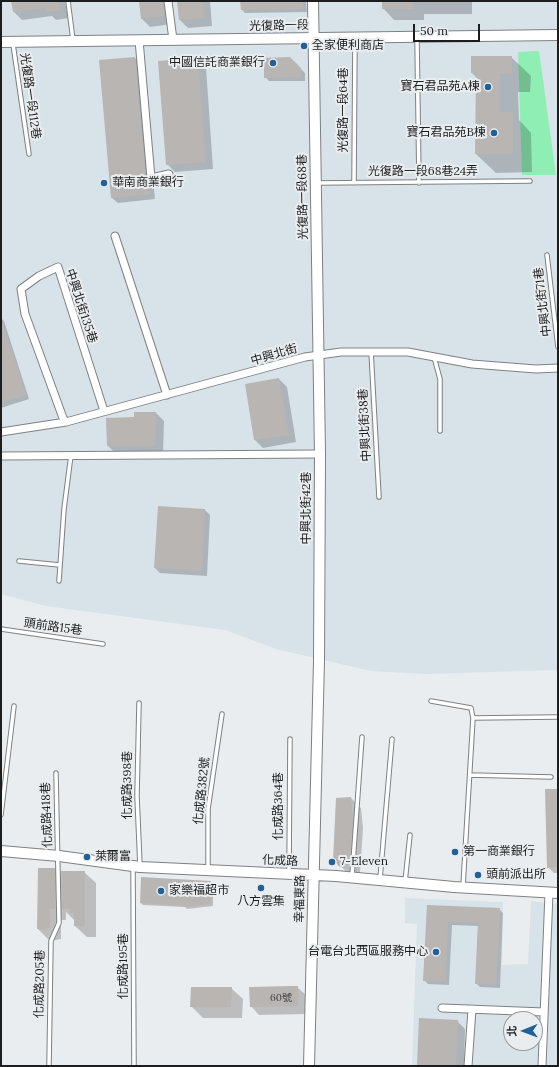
<!DOCTYPE html>
<meta charset="utf-8">
<style>
body{margin:0}
#map{position:relative;width:559px;height:1067px;overflow:hidden;background:#eaedef;font-family:Lora,"Noto Sans TC",serif}
canvas{display:block}
.frame{position:absolute;inset:0;border:2px solid #1c1d1e;pointer-events:none}
.north{position:absolute;left:503px;top:1011px;width:40px;height:40px;box-sizing:border-box;background:#eaedef;border:1px solid #989a9b;border-radius:50%;rotate:269deg;font-size:11px;font-weight:700;line-height:16px;text-align:center;color:#1c1d1e}
.north::after{content:'';display:block;margin:auto;width:14px;height:18px;background:#226096;clip-path:polygon(50% 0,100% 100%,50% 72%,0 100%)}
.scale{position:absolute;left:413px;top:24px;width:67px;height:18px;box-sizing:border-box;border:2px solid #1c1d1e;border-top:0;padding-left:5px;font-size:12px;line-height:14px;white-space:nowrap;color:#1c1d1e;-webkit-text-stroke:3px #eaedef;paint-order:stroke}
</style>
<div id="map">
<canvas width="559" height="1067"></canvas>
<div class="frame"></div>
<div class="north">北</div>
<div class="scale">50 m</div>
</div>
<script>
const ctx = document.querySelector('canvas').getContext('2d');
ctx.lineJoin = 'round';
function paint(path, color) { ctx.fillStyle = color; ctx.fill(path, 'evenodd'); }
function strokePath(path, color, width, dash) { ctx.strokeStyle = color; ctx.lineWidth = width; ctx.lineCap = dash ? 'butt' : 'round'; ctx.setLineDash(dash || []); ctx.stroke(path); }
function label(font, color, halo, rows, align = 'center') {
  ctx.font = font + ' Lora,"Noto Sans TC",serif'; ctx.lineWidth = 4; ctx.setLineDash([]); ctx.textBaseline = 'middle'; ctx.strokeStyle = halo; ctx.fillStyle = color; for (const [text, x, y, turn = 0] of rows) {
    ctx.save(); ctx.translate(x, y); ctx.rotate((+turn || 0) * Math.PI / 180); ctx.textAlign = isNaN(turn) ? turn : align; if (halo) ctx.strokeText(text, 0, 0); ctx.fillText(text, 0, 0); ctx.restore();
  }
}
const built = new Path2D(`
 M 1,1 L 558,1 L 558,670 L 425,674 L 371,671 L 276,649 L 225,630 L 46,606 L 1,594 Z
 M 405,898 L 503,902 L 502,965 L 528,964 L 531,901 L 558,904 L 558,1066 L 412,1066 L 417,924 L 405,923 ZM 511,1019 L 535,1019 L 535,1043 L 511,1043 Z`);
const green = new Path2D(`
 M 539,51 L 556,175 L 522,175 L 518,52 Z`);
const shadow = new Path2D(`
 M 12,1 L 65,1 L 68,18 L 56,20 L 52,16 L 22,20 L 14,12 Z
 M 140,1 L 170,1 L 172,24 L 150,27 L 142,19 Z
 M 178,1 L 210,1 L 212,26 L 188,28 L 180,20 Z
 M 241,1 L 306,1 L 307,12 L 245,13 L 242,10 Z
 M 383,1 L 472,1 L 472,14 L 424,14 L 424,20 L 394,20 L 383,8 Z
 M 511,57 L 531,76 L 530,92 L 518,92 L 519,120 L 531,133 L 532,172 L 496,173 L 476,154 L 476,77 L 472,73 Z
 M 135,58 L 140,63 L 151,185 L 154,189 L 155,199 L 118,203 L 112,198 L 100,61 Z
 M 290,58 L 305,73 L 305,81 L 269,81 L 265,77 Z
 M 198,59 L 206,67 L 213,169 L 175,172 L 167,164 L 170,61 L 174,65 L 184,64 Z
 M 1,318 L 4,321 L 29,399 L 1,408 Z
 M 279,379 L 287,387 L 296,442 L 263,448 L 255,440 L 246,385 Z
 M 156,413 L 164,421 L 163,454 L 116,454 L 108,446 L 135,418 Z
 M 205,510 L 210,515 L 207,576 L 160,573 L 155,568 Z
 M 558,790 L 558,873 L 554,873 L 548,867 Z
 M 351,798 L 361,808 L 363,828 L 360,873 L 352,877 L 334,860 Z
 M 54,869 L 62,877 L 84,872 L 96,883 L 96,937 L 87,937 L 75,926 L 74,920 L 66,912 L 66,920 L 61,920 L 61,939 L 50,941 L 38,929 Z
 M 210,882 L 213,884 L 213,906 L 187,909 L 185,907 L 143,905 L 141,903 Z
 M 428,906 L 499,909 L 503,913 L 500,988 L 480,987 L 476,983 L 478,926 L 452,925 L 449,985 L 428,984 L 424,980 Z
 M 297,987 L 306,995 L 306,1014 L 259,1015 L 251,1006 Z
 M 231,988 L 243,999 L 242,1018 L 203,1018 L 191,1006 Z
 M 457,1021 L 465,1029 L 464,1066 L 418,1066 Z`);
const building = new Path2D(`
 M 11,1 L 59,1 L 60,10 L 47,12 L 45,8 L 13,12 Z
 M 139,1 L 163,1 L 165,16 L 141,19 Z
 M 177,1 L 203,1 L 205,18 L 179,20 Z
 M 240,1 L 303,1 L 303,9 L 241,10 Z
 M 382,1 L 413,1 L 413,9 L 382,9 Z
 M 471,56 L 512,56 L 512,74 L 500,73 L 500,112 L 513,112 L 513,154 L 475,154 L 476,73 L 471,73 Z
 M 135,57 L 146,178 L 149,183 L 150,194 L 111,198 L 99,60 Z
 M 290,57 L 301,68 L 301,77 L 264,78 L 264,58 Z
 M 198,58 L 206,162 L 166,165 L 158,61 L 170,60 L 171,65 L 183,63 L 182,59 Z
 M 1,323 L 3,323 L 26,395 L 1,403 Z
 M 279,378 L 289,435 L 254,440 L 245,384 Z
 M 134,412 L 156,412 L 155,446 L 107,446 L 106,418 L 134,417 Z
 M 158,506 L 205,509 L 202,571 L 154,568 Z
 M 545,789 L 558,789 L 558,867 L 547,868 Z
 M 351,797 L 353,817 L 350,863 L 348,865 L 340,867 L 333,860 L 336,798 Z
 M 38,868 L 55,868 L 55,909 L 50,909 L 50,928 L 46,928 L 46,930 L 37,929 Z
 M 61,871 L 85,871 L 85,926 L 74,926 L 74,913 L 69,913 L 69,909 L 62,909 Z
 M 141,877 L 211,881 L 211,904 L 183,907 L 183,906 L 140,903 Z
 M 427,905 L 500,908 L 496,984 L 475,984 L 478,923 L 448,922 L 446,982 L 423,981 Z
 M 292,986 L 298,986 L 298,1006 L 250,1007 L 249,987 Z
 M 191,987 L 232,987 L 231,1007 L 190,1007 Z
 M 419,1018 L 458,1020 L 456,1066 L 417,1066 Z`);
const lane = new Path2D(`
 M 68,1 L 73,40
 M 417,38 L 419,183
 M 13,44 L 29,154
 M 317,183 L 530,181
 M 354,183 L 355,38
 M 547,255 L 558,347
 M 371,351 L 379,497
 M 434,357 L 440,379 L 440,431
 M 19,561 L 60,565
 M 59,581 L 64,509 L 71,455
 M 1,629 L 103,644
 M 431,701 L 471,708 L 473,718 L 463,886
 M 139,703 L 137,796 L 140,866
 M 473,718 L 558,717
 M 470,775 L 551,777
 M 1,815 L 14,706
 M 133,867 L 134,1066
 M 208,869 L 208,809 L 222,714
 M 289,873 L 290,739
 M 352,876 L 362,737
 M 380,879 L 392,739
 M 405,882 L 410,835
 M 49,1066 L 51,941 L 59,923 L 56,773`);
const street = new Path2D(`
 M 168,1 L 173,40
 M 139,40 L 151,178 L 169,174
 M 115,236 L 167,395
 M 66,422 L 63,418 L 25,314 L 21,289 L 39,276 L 58,267 L 104,411
 M 1,432 L 66,422 L 305,357 L 341,352 L 408,352 L 472,364 L 536,369 L 558,368
 M 1,456 L 320,454
 M 442,1008 L 544,1012
 M 468,1066 L 472,1009
 M 542,1066 L 549,893`);
const secondary = new Path2D(`
 M 1,42 L 558,35
 M 1,851 L 59,856 L 140,867 L 336,876 L 454,887 L 558,893
 M 309,1066 L 319,661 L 320,454 L 313,1`);
const markers = [
 [304,46,4,"#226096"],
 [273,63,4,"#226096"],
 [488,87,4,"#226096"],
 [494,133,4,"#226096"],
 [104,183,4,"#226096"],
 [455,852,4,"#226096"],
 [87,857,4,"#226096"],
 [332,862,4,"#226096"],
 [478,875,4,"#226096"],
 [261,888,4,"#226096"],
 [161,891,4,"#226096"],
 [436,952,4,"#226096"]
];
const numberNames = [
 ["60號",281,998]
];
const streetNames = [
 ["光復路一段",279,26,-1],
 ["光復路一段112巷",30,96,82],
 ["光復路一段64巷",344,110,-90],
 ["光復路一段68巷24弄",423,172],
 ["光復路一段68巷",303,197,-91],
 ["中興北街71巷",543,302,-97],
 ["中興北街135巷",81,306,72],
 ["中興北街",274,355,-16],
 ["中興北街38巷",365,425,-93],
 ["中興北街42巷",307,508,-90],
 ["頭前路15巷",53,627,8],
 ["化成路398巷",128,785,-90],
 ["化成路382號",202,791,-84],
 ["化成路364巷",279,806,-90],
 ["化成路418巷",47,815,-92],
 ["化成路",280,861,2],
 ["幸福東路",300,899,-89],
 ["化成路195巷",124,966,-90],
 ["化成路205巷",40,984,-89]
];
const poiNames = [
 ["全家便利商店",312,46],
 ["中國信託商業銀行",265,63,"right"],
 ["寶石君品苑A棟",480,87,"right"],
 ["寶石君品苑B棟",486,133,"right"],
 ["華南商業銀行",112,183],
 ["第一商業銀行",463,852],
 ["萊爾富",95,857],
 ["7-Eleven",340,862],
 ["頭前派出所",486,875],
 ["家樂福超市",169,891],
 ["八方雲集",261,902,"center"],
 ["台電台北西區服務中心",428,952,"right"]
];
paint(built, '#d8e2e9');
paint(green, '#8feeb4');
paint(shadow, '#0003');
paint(building, '#b8b5b3');
strokePath(lane, '#7e8183', 5.5);
strokePath(street, '#7e8183', 9);
strokePath(secondary, '#7e8183', 12);
strokePath(lane, '#fff', 3.5);
strokePath(street, '#fff', 7);
strokePath(secondary, '#fff', 10);
for (const [x, y, r, color] of markers) { const dot = new Path2D(); dot.arc(x, y, r, 0, 2 * Math.PI); ctx.fillStyle = color; ctx.fill(dot); strokePath(dot, '#eaedef', 1.5); }
label('10px', '#434343', null, numberNames);
label('12px', '#1c1d1e', '#eaedef', streetNames);
label('12px', '#1c1d1e', '#eaedef', poiNames, 'left');
</script>
